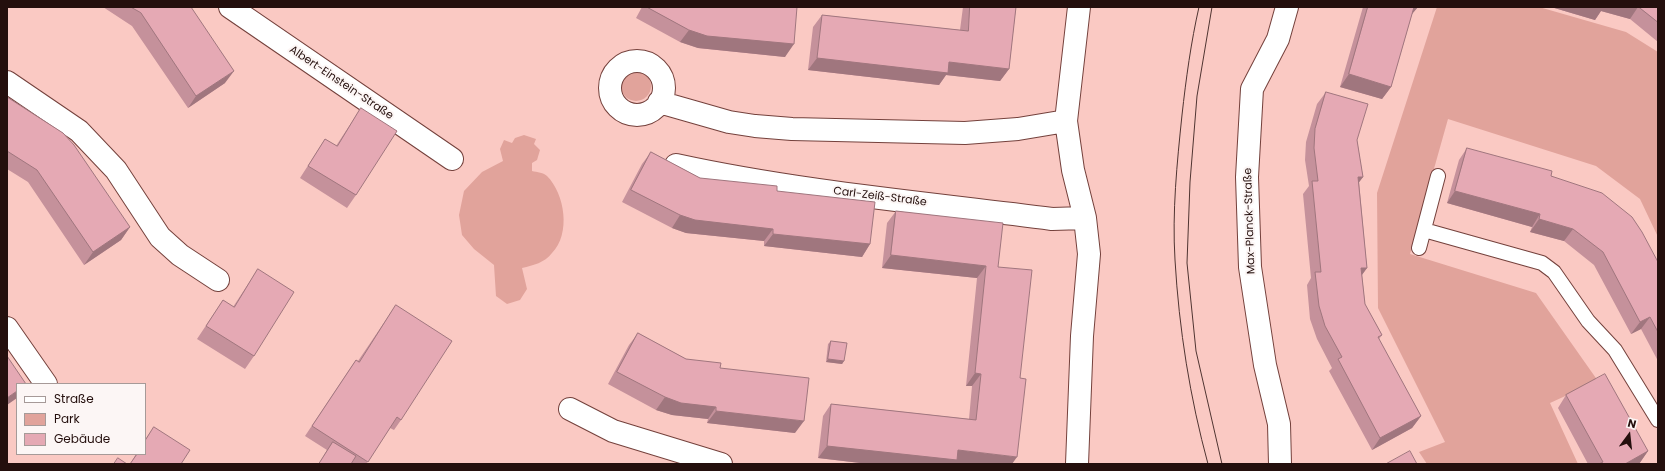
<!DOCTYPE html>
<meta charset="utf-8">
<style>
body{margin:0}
#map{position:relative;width:1665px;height:471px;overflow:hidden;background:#fac9c3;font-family:Poppins,sans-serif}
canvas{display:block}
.frame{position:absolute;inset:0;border:8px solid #240f0d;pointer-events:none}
.legend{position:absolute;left:16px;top:383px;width:130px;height:72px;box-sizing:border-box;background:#fcf6f5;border:1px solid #a69a98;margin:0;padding:5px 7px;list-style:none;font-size:12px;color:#240f0d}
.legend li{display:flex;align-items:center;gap:8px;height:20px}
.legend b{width:20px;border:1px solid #a69a98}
.north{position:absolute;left:1609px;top:415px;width:40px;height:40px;-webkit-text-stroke:3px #fcf6f5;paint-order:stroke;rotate:15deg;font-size:11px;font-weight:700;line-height:16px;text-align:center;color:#240f0d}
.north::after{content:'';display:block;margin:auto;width:14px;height:18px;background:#240f0d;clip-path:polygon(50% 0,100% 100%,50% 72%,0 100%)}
</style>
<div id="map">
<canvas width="1665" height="471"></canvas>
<div class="frame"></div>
<ul class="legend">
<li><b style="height:5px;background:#fff"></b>Straße</li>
<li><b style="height:11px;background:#e1a39b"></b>Park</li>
<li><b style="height:11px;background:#e5a9b4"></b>Gebäude</li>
</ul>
<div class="north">N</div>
</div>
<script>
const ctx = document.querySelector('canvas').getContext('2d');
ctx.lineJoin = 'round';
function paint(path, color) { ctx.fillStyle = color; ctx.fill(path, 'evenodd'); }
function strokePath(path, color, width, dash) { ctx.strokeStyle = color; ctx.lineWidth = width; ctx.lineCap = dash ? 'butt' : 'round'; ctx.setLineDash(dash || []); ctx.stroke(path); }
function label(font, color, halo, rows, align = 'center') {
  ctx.font = font + ' Poppins,sans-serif'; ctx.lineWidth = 4; ctx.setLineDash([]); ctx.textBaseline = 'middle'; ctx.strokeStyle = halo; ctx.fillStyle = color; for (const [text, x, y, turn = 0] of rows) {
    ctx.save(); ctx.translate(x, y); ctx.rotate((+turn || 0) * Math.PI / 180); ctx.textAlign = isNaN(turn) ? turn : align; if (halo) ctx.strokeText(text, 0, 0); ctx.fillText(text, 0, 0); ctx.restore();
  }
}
const green = new Path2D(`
 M 1437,7 L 1539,7 L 1626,32 L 1658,52 L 1658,237 L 1640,199 L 1596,166 L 1448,119 L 1410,254 L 1536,293 L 1598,381 L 1550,403 L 1578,464 L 1427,464 L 1419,452 L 1445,442 L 1378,308 L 1377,193 Z
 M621 86a15 15 0 1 1 30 0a15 15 0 1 1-30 0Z
 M 524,135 L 536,139 L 534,144 L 540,150 L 537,160 L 532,163 L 532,171 C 537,172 544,173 547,176 C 565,194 571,234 552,253 C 544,263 534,265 522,268 L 527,289 L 520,300 L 507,304 L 496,296 L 494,265 L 474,249 L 462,235 L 459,215 L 464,191 L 482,172 L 503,161 L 500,149 L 504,140 L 512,143 L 515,138 Z`);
const service = new Path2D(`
 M 1424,230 L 1542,263 L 1554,272 L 1588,321 L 1615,350 L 1658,420
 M 1419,248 L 1438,176`);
const minor = new Path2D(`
 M 230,7 L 452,159
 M610 88a27 27 0 1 1 54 0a27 27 0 1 1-54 0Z
 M 7,82 L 79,131 L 116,170 L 160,237 L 180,255 L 218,280
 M 659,102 L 729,122 L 755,126 L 792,129 L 965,133 L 1018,129 L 1066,121
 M 676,165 C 800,192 927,203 1052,219 L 1085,218
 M 7,328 L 46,384
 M 570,409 L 613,431 L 721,464
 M 1077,464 L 1082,336 L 1089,254 L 1085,218 L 1073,170 L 1066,121 L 1079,7
 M 1280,464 L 1279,424 L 1265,365 L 1250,267 L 1247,177 L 1252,89 L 1278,39 L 1287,7`);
const tram = new Path2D(`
 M 1199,7 C 1191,42 1186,79 1182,115 C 1177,163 1172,212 1175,260 C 1179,329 1190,398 1208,464
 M 1212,7 L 1197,96 L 1190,182 L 1187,263 L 1196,351 L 1222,464`);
const wall = new Path2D(`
 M 103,7 L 191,7 L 225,83 L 188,108 L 132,26 Z
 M 642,7 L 797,7 L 785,57 L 698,48 L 680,42 L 636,18 Z
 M 963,7 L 1016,7 L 1009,69 L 1000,81 L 946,75 L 939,85 L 808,70 L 813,27 L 822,15 L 960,30 Z
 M 1363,7 L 1418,7 L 1412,14 L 1391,87 L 1382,99 L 1340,87 Z
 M 1551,7 L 1658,7 L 1658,42 L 1630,19 L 1601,11 L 1595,20 Z
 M 1326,92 L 1357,140 L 1363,177 L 1359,182 L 1367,268 L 1362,275 L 1365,304 L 1382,335 L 1379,339 L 1421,416 L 1412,428 L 1372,450 L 1329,371 L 1332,368 L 1317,339 L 1310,319 L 1307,285 L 1311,278 L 1303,194 L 1309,186 L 1305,160 L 1306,142 L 1317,104 Z
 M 7,97 L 130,227 L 121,240 L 84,265 L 28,182 L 7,169 Z
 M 361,108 L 356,195 L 347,208 L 300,178 L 325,139 L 336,146 Z
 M 1467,148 L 1551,176 L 1658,262 L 1658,361 L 1641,329 L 1631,334 L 1594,265 L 1564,241 L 1530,232 L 1532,227 L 1447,203 L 1459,160 Z
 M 651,152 L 700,178 L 870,244 L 862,257 L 764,246 L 764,241 L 686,233 L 672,228 L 622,202 L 642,164 Z
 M 896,211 L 998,267 L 1020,378 L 954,464 L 869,464 L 818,458 L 823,416 L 831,404 L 969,419 L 972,386 L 966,386 L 977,278 L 882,268 L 887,223 Z
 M 258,269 L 254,356 L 245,369 L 197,339 L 223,300 L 233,307 Z
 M 396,305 L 401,420 L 394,430 L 390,428 L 366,464 L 319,464 L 327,450 L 305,436 L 349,370 L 356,360 L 358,361 Z
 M 638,333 L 686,359 L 720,368 L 795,433 L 707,423 L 708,419 L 672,415 L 656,410 L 608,384 L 629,345 Z
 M 831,341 L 844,361 L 842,364 L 826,362 L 828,344 Z
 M 1566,395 L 1648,451 L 1639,464 L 1588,464 L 1558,408 Z
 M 154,427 L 181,464 L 130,464 L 136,454 L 145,454 L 145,440 Z`);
const shadedWall = new Path2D(`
 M 1411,7 L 1418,7 L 1412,14 L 1407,13 Z
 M 1551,7 L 1638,7 L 1630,19 L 1601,11 L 1595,20 Z
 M 689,30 L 794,44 L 785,57 L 698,48 L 680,42 Z
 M 817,58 L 949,62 L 1009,69 L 1000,81 L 946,75 L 939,85 L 808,70 Z
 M 234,71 L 225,83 L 188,108 L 196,96 Z
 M 1349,74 L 1391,87 L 1382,99 L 1340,87 Z
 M 1358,177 L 1363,177 L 1354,189 Z
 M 1455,191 L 1540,214 L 1532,227 L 1447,203 Z
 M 680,215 L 773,229 L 764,241 L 686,233 L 672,228 Z
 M 1539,219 L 1573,229 L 1564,241 L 1530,232 Z
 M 130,227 L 121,240 L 84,265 L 93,252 Z
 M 773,234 L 870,244 L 862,257 L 764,246 Z
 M 891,255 L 986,266 L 977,278 L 882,268 Z
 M 1361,268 L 1367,268 L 1358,280 Z
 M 1650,317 L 1641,329 L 1631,334 L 1640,322 Z
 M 828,359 L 844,361 L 842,364 L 826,362 Z
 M 975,373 L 981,374 L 972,386 L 966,386 Z
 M 17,391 L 17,398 L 7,405 L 7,398 Z
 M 665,397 L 716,407 L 708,419 L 672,415 L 656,410 Z
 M 716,411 L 804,421 L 795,433 L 707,423 Z
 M 1421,416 L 1412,428 L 1372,450 L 1380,438 Z
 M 827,446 L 958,450 L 1017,457 L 1012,464 L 961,464 L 955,463 L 954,464 L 869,464 L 818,458 Z
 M 1648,451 L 1639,464 L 1625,464 Z`);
const building = new Path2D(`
 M 131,7 L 191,7 L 234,71 L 196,96 L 141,13 Z
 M 647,7 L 797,7 L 794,44 L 707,36 L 689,30 Z
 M 970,7 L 1016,7 L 1009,69 L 949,62 L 948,73 L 817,58 L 822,15 L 968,31 Z
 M 1368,7 L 1414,7 L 1391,87 L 1349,74 Z
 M 1639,7 L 1658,7 L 1658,22 Z
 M 1326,92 L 1368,104 L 1357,140 L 1363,177 L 1358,177 L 1367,268 L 1361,268 L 1365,304 L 1382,335 L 1378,337 L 1421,416 L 1380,438 L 1338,359 L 1342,357 L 1325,326 L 1319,306 L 1315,272 L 1321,272 L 1312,181 L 1318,181 L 1314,148 L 1315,129 Z
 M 7,97 L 63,133 L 74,145 L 130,227 L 93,252 L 37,170 L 7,151 Z
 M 361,108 L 397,131 L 356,195 L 308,166 L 325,139 L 337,146 Z
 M 1467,148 L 1552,171 L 1551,176 L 1602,193 L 1632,217 L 1642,232 L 1658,262 L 1658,332 L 1650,317 L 1640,322 L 1603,252 L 1573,229 L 1539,219 L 1540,214 L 1455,191 Z
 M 651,152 L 700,178 L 777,186 L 777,191 L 875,202 L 870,244 L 773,234 L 773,229 L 695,220 L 680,215 L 631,190 Z
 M 896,211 L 1003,223 L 998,267 L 1032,270 L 1020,378 L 1026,379 L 1017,457 L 958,450 L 957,460 L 827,446 L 831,404 L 976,420 L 981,374 L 975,373 L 986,266 L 891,255 Z
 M 258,269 L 294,292 L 254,356 L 206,326 L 223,300 L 234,307 Z
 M 396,305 L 452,341 L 401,420 L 397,417 L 368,462 L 312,426 L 356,360 L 359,362 Z
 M 638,333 L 686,359 L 721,363 L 720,368 L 809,378 L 804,421 L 716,411 L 716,407 L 681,403 L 665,397 L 617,372 Z
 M 831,341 L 847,343 L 844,361 L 828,359 Z
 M 7,356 L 26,384 L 17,384 L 17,391 L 7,398 Z
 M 1605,374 L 1648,451 L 1625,464 L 1599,464 L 1603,462 L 1566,395 Z
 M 154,427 L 190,450 L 181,464 L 130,464 L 137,454 L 145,454 L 145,441 Z
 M 333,442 L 356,456 L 351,464 L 319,464 Z
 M 1410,451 L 1417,464 L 1386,464 Z
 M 118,458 L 127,464 L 114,464 Z`);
const streetNames = [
 ["Albert-Einstein-Straße",341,83,34],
 ["Carl-Zeiß-Straße",880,197,7],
 ["Max-Planck-Straße",1250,221,-92]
];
paint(green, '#e1a39b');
strokePath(service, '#74413c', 16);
strokePath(minor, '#74413c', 24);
strokePath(service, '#fff', 14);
strokePath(minor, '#fff', 22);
strokePath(tram, '#4f3431', 1);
paint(wall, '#c5919b');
paint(shadedWall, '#a0767e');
paint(building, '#e5a9b4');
strokePath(building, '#a0767e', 1);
label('11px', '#240f0d', '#fcf6f5', streetNames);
</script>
